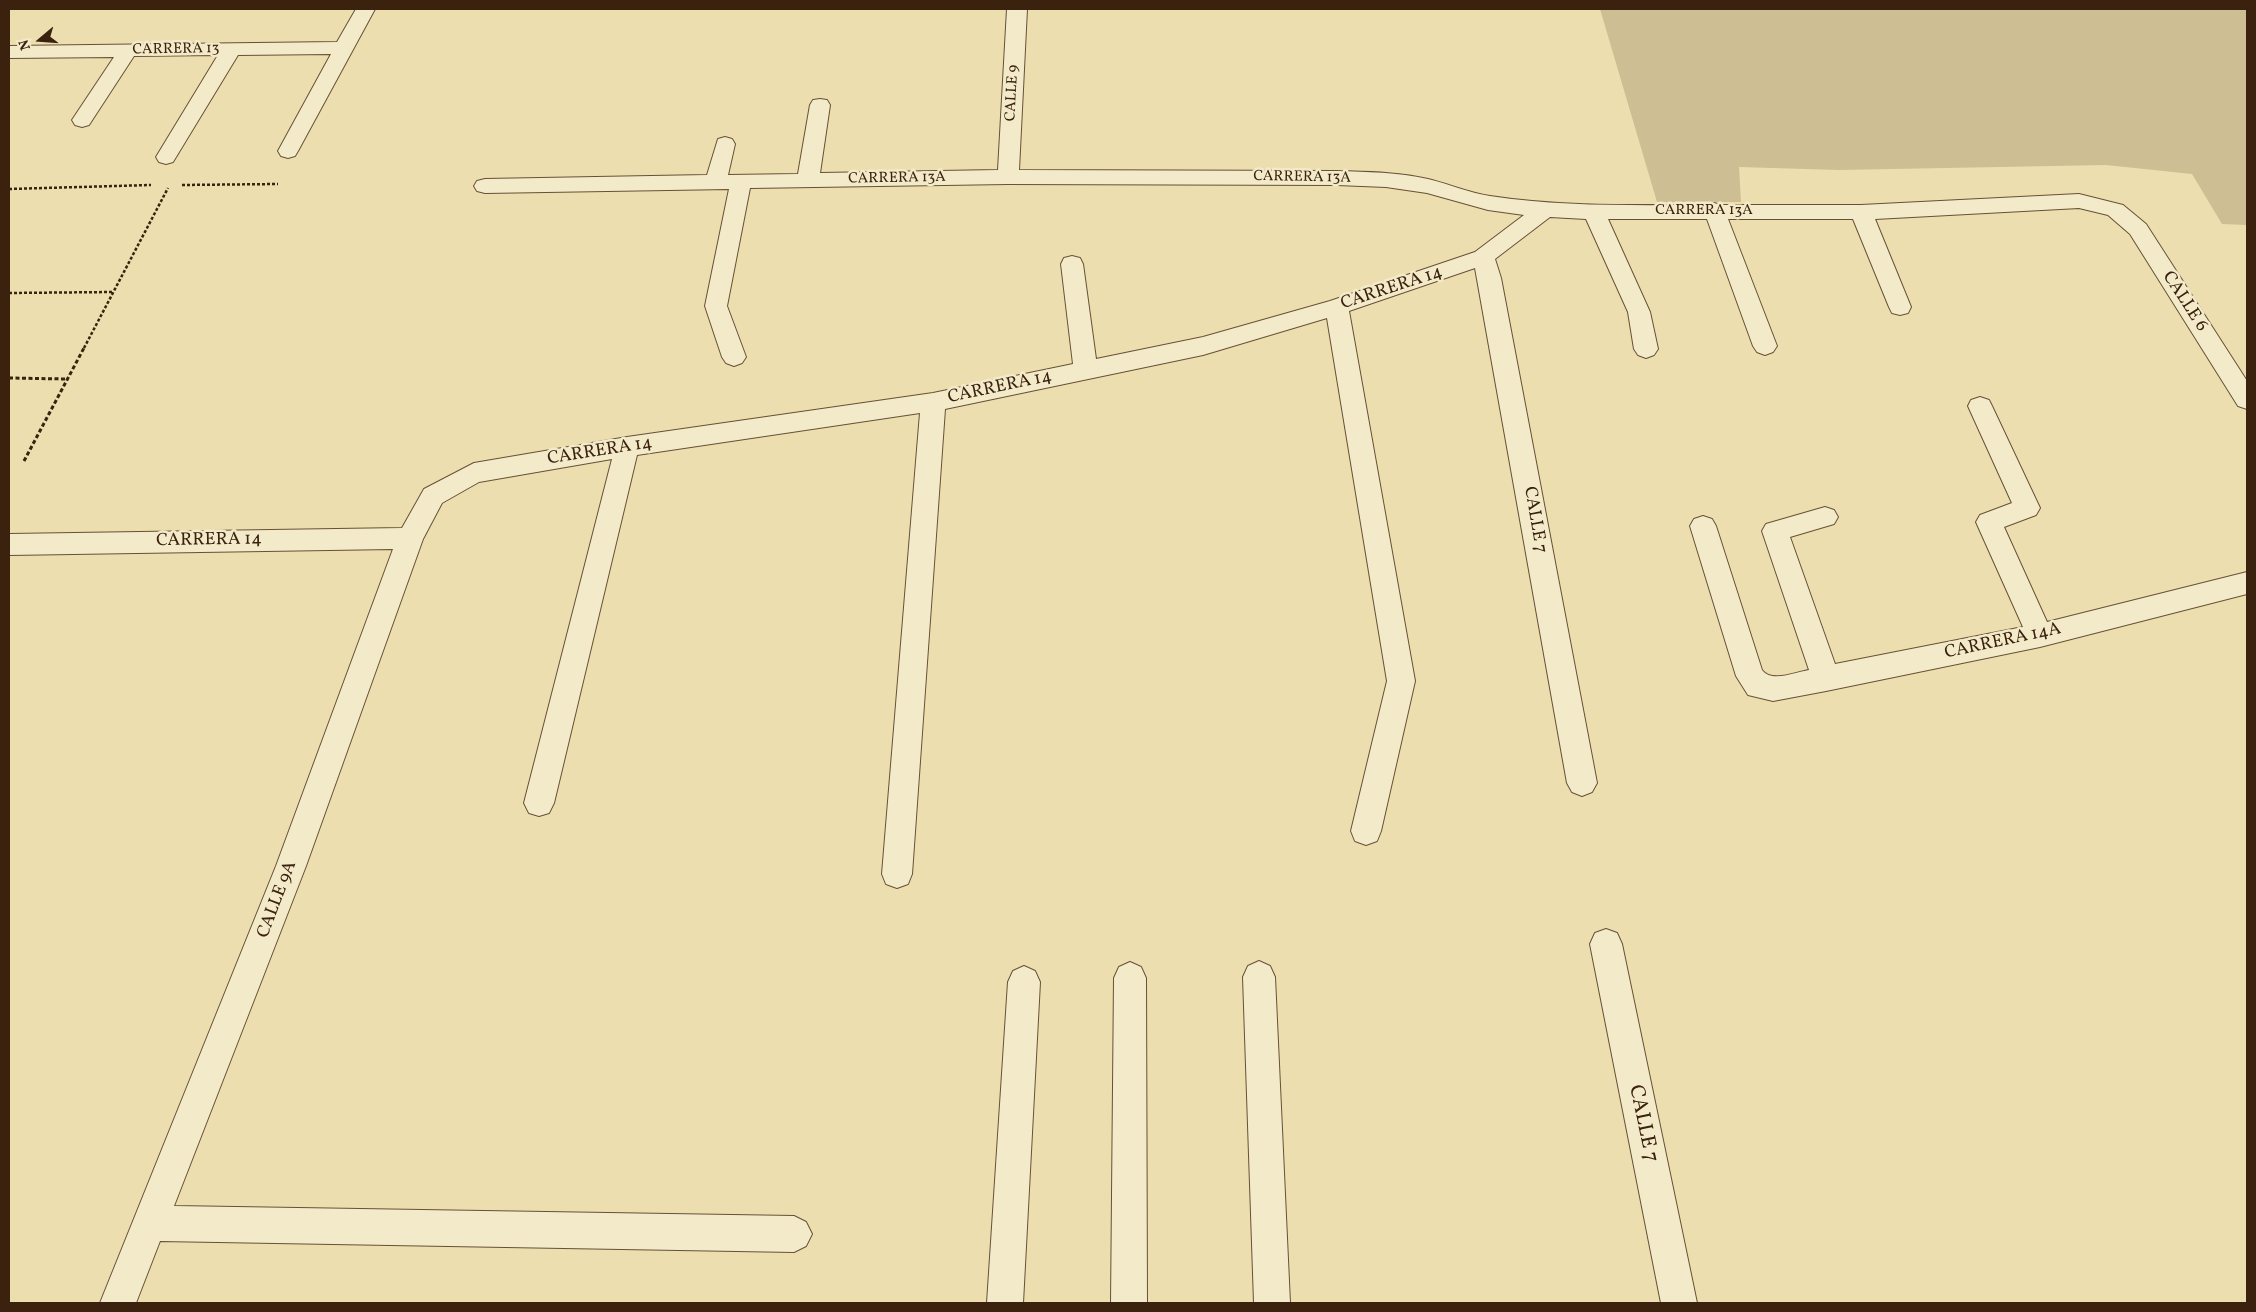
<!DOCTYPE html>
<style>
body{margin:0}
#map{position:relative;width:2256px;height:1312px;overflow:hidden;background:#ecdeae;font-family:Vollkorn,serif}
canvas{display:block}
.frame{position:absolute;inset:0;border:10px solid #3a220e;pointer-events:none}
.north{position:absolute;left:15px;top:15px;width:50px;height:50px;-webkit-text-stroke:4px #f3eaca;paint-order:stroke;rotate:252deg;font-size:14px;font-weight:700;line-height:20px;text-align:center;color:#3a220e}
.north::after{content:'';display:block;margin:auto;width:18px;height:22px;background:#3a220e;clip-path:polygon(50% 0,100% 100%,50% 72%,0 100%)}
</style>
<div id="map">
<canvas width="2256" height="1312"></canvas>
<div class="frame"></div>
<div class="north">N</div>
</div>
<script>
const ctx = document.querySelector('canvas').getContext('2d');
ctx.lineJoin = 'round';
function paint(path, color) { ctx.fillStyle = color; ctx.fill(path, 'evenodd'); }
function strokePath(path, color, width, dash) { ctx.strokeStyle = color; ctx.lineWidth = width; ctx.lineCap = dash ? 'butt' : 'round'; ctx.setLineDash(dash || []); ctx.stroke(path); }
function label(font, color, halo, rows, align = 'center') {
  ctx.font = font + ' Vollkorn,serif'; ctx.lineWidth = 5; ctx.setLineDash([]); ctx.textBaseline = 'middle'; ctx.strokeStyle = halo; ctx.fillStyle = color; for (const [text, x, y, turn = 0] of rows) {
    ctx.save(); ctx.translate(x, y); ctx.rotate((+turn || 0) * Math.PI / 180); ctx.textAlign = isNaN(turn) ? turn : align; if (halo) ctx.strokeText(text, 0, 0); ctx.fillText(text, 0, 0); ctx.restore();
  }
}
const green = new Path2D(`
 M 1600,9 L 2247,9 L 2247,225 L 2222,224 L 2192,174 L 2106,165 L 1839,170 L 1739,167 L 1741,202 L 1657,202 Z`);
const pathFar1 = new Path2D(`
 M 182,185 L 278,184
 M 9,189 L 151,185
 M 9,293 L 113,292
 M 84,348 L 168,188`);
const path = new Path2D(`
 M 9,378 L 67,379
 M 24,461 L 85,346`);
const minor = new Path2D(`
 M 356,9 L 375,9 L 298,151 L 295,156 L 288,158 L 281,156 L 278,151 L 331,54 L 238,55 L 173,162 L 166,164 L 159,162 L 156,157 L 218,55 L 134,56 L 89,125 L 82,127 L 75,125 L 72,120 L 114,57 L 9,58 L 9,46 L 337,42 Z
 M 1007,9 L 1027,9 L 1019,170 L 1337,171 C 1367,172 1398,172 1428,179 C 1449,184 1469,193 1490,196 C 1562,207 1635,205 1707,205 L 1714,203 L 1721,205 L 1861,205 L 2079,194 L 2123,205 L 2146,224 L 2247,381 L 2247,409 L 2238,406 L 2130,234 L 2108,215 L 2079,208 L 1875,219 L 1911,307 L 1908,313 L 1900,315 L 1892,313 L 1889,307 L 1853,219 L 1728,219 L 1777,346 L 1773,352 L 1765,355 L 1757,352 L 1753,346 L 1707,219 L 1608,219 L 1650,312 L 1658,349 L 1654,355 L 1646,358 L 1638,355 L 1634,349 L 1628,312 L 1586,219 L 1550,217 L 1495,259 L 1501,278 L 1597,783 L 1592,792 L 1582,796 L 1572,792 L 1567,783 L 1475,268 L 1349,311 L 1415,681 L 1381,831 L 1377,841 L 1366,845 L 1355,841 L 1351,831 L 1387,681 L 1327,318 L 1203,355 L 945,409 L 912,874 L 908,884 L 897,888 L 886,884 L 882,874 L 920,413 L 637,455 L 554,803 L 549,813 L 539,816 L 529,813 L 524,803 L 612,459 L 479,482 L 442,503 L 423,539 L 306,866 L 174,1206 L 794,1216 L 806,1222 L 812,1234 L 806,1246 L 794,1252 L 160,1241 L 136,1303 L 100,1303 L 276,866 L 393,549 L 9,555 L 9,534 L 402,528 L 424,489 L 474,463 L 627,437 L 933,393 L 1073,364 L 1061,264 L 1064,258 L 1072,256 L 1080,258 L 1083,264 L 1096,359 L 1203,337 L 1330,301 L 1475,252 L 1524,215 L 1488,210 L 1427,193 L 1386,187 L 1337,185 L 1008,184 L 750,188 L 727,306 L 746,357 L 742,363 L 734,366 L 726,363 L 722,357 L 705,306 L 729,189 L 485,193 L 477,191 L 474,186 L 477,181 L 485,179 L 707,175 L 718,139 L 725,137 L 732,139 L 735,144 L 728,175 L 798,174 L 810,105 L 813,100 L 820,99 L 827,100 L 830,105 L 820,173 L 998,170 Z
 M 1980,397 L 1989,400 L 1992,406 L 2040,508 L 2036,515 L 2004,527 L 2047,622 L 2247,572 L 2247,594 L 2040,647 L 1826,691 L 1773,701 L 1748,695 L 1736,676 L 1690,526 L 1694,519 L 1703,516 L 1712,519 L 1716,526 L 1762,670 C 1772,683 1795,672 1809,670 L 1762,531 L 1766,524 L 1825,507 L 1834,510 L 1838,517 L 1834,524 L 1790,537 L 1835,664 L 2023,627 L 1976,522 L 1980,515 L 2012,503 L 1968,406 L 1971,400 Z
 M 1606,929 L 1617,933 L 1622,944 L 1697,1303 L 1661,1303 L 1590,944 L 1595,933 Z
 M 1259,961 L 1270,966 L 1275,977 L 1290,1303 L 1254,1303 L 1243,977 L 1248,966 Z
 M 1130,962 L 1141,967 L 1146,978 L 1147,1303 L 1111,1303 L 1114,978 L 1119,967 Z
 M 1024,966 L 1035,971 L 1040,982 L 1023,1303 L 987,1303 L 1008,982 L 1013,971 Z`);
const farStreetnames = [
 ["CARRERA 13",176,50,-1],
 ["CALLE 9",1013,93,-87],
 ["CARRERA 13A",1302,178,1],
 ["CARRERA 13A",897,179,-1],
 ["CARRERA 13A",1704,211]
];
const streetNames = [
 ["CARRERA 14",1392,289,-18],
 ["CALLE 6",2184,302,57],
 ["CARRERA 14",1000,388,-12],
 ["CARRERA 14",600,452,-9],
 ["CALLE 7",1534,520,80],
 ["CARRERA 14",209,541,-1],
 ["CARRERA 14A",2003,642,-12],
 ["CALLE 9A",278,900,-69]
];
const nearStreetnames = [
 ["CALLE 7",1642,1124,78]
];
paint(green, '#cebe93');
strokePath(minor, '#665136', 2);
strokePath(pathFar1, '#3a220e', 2.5, [3, 2]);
strokePath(path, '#3a220e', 3, [4, 2.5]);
paint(minor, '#f3eaca');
label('15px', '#3a220e', '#f3eaca', farStreetnames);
label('18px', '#3a220e', '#f3eaca', streetNames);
label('21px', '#3a220e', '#f3eaca', nearStreetnames);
</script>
